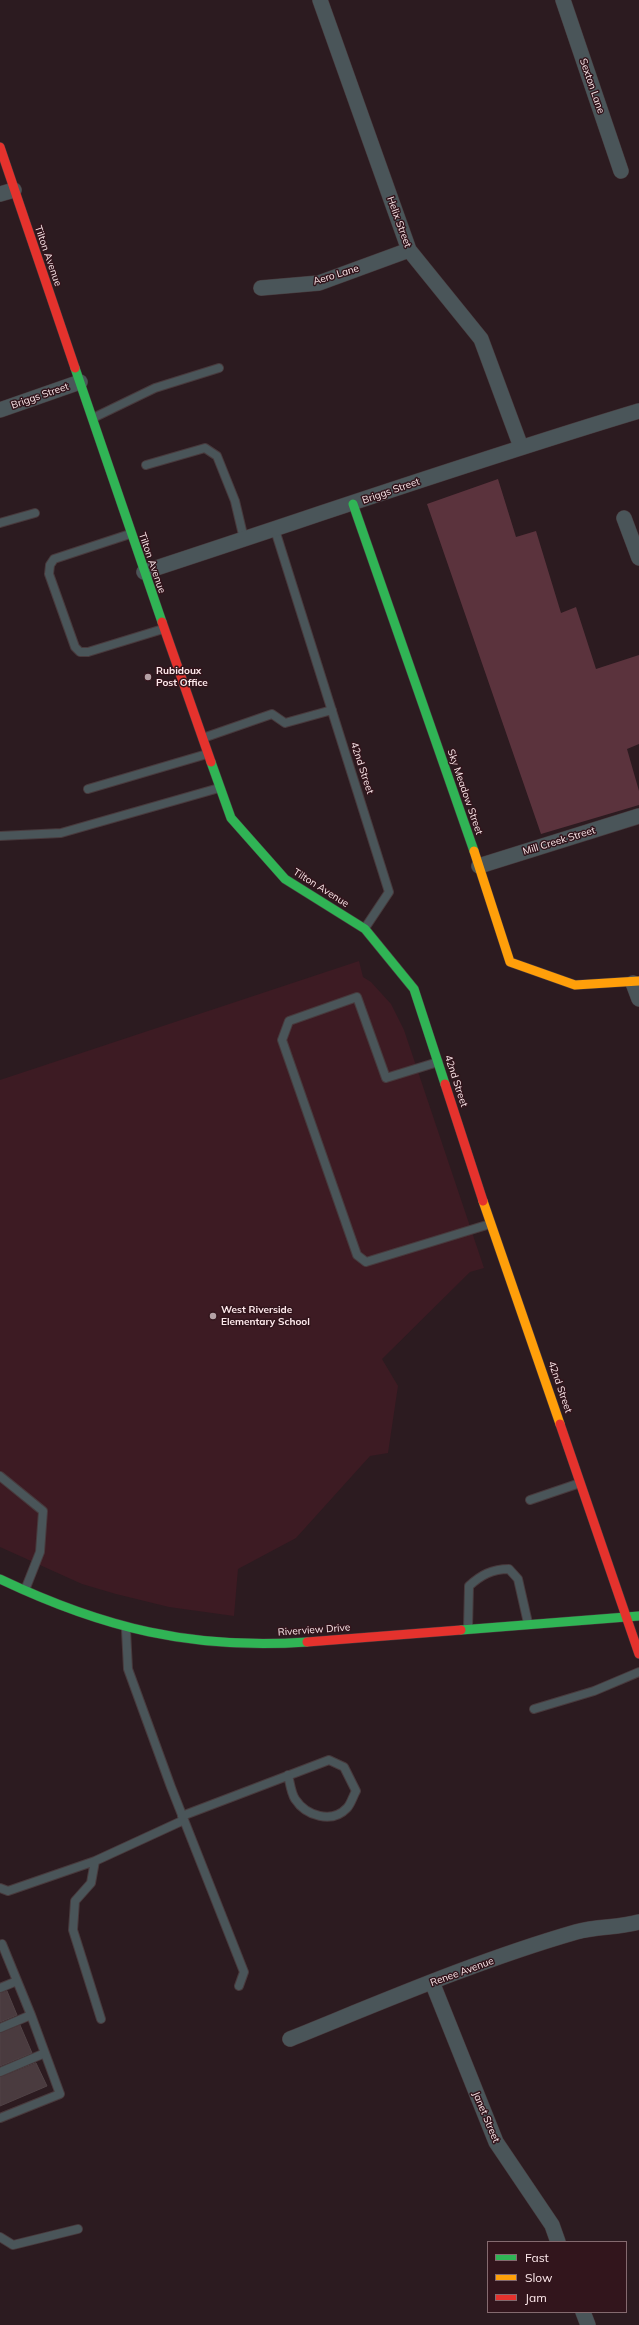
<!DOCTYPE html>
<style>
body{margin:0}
#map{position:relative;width:639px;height:2325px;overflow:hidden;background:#2c1b20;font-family:Mulish,sans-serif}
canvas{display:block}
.legend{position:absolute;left:487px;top:2241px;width:140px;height:72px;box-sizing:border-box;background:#32151c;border:1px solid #846a6f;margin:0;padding:5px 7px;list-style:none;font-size:12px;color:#fee9ec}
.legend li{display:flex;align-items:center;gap:8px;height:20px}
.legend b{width:20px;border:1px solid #846a6f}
</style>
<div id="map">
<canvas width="639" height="2325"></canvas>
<ul class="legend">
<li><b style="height:5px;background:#30b455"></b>Fast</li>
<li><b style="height:5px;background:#ff9f0a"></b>Slow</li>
<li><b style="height:5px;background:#e5322d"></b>Jam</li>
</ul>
</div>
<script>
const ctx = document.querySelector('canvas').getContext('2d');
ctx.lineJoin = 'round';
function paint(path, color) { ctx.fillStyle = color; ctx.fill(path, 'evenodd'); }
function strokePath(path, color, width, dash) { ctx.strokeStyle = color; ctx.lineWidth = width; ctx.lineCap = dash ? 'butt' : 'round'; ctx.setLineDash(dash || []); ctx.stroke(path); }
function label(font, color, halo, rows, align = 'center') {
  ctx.font = font + ' Mulish,sans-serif'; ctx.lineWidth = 3; ctx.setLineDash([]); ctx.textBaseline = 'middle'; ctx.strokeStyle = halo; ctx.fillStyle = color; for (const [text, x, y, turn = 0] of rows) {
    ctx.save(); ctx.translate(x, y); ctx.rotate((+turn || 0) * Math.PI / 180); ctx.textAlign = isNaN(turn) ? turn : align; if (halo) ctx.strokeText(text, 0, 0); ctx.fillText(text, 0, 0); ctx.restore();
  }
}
const built = new Path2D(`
 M 359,961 L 363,977 L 371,982 L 391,1004 L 404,1030 L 484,1268 L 470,1272 L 382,1359 L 398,1386 L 388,1453 L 370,1456 L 296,1538 L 238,1569 L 234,1616 L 169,1607 L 116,1594 L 82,1584 L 0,1547 L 0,1080 Z`);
const green = new Path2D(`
 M 498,479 L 516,537 L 536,531 L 561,613 L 576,607 L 596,669 L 639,655 L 639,744 L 627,749 L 639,791 L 639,805 L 541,834 L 427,504 Z`);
const building = new Path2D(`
 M 7,1991 L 17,2015 L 0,2022 L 0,1993 Z
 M 20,2025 L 32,2053 L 0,2066 L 0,2033 Z
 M 36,2063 L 47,2086 L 0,2106 L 0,2077 Z`);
const lane = new Path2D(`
 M 93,418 L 155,388 L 219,368
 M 146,465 L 205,448 L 217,456 L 235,501 L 244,539
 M 0,523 L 35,513
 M 275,530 L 389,892 L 365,928
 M 130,534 L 54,559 L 50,565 L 49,574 L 75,647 L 80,652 L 88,652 L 163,629
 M 203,738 L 272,714 L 285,723 L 332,710
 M 88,789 L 207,754
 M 0,836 L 61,833 L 219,788
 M 438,1062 L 386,1078 L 357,997 L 289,1021 L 282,1040 L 357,1255 L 366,1262 L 490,1224
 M 0,1476 L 43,1511 L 40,1552 L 25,1590
 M 530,1500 L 580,1483
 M 468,1628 L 469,1586 C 481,1575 492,1569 509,1569 L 518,1579 L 528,1623
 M 126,1630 L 128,1669 L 171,1787 L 244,1972 L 239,1986
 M 534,1709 L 594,1691 L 639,1672
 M 182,1816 L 329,1760 L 344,1767 L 356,1791 C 353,1796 351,1804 347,1808 C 332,1824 306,1816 295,1799 C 291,1793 290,1783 288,1775
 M 0,1888 L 8,1891 L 95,1861
 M 0,1945 L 2,1944 L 31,2015
 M 0,1988 L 17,1981
 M 101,2019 L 73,1930 L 75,1901 L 91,1883 L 95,1861 L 184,1820
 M 0,2028 L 31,2015 L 60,2094 L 0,2118
 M 0,2072 L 45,2053
 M 0,2237 L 13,2245 L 78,2229`);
const street = new Path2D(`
 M 320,0 L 409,250 L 481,339 L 521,447
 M 563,0 L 621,171
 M 0,194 L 14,190
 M 261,288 L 319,283 L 409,250
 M 0,410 L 80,382
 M 624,518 L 639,558
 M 144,572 C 309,518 473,461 639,411
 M 479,866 L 639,816
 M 633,983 L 639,999
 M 432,1982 L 496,2142 L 552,2225 L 558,2242
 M 290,2039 C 384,2001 479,1960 576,1932 C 597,1926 619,1928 639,1922
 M 583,2312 L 588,2325`);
const fast = new Path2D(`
 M 75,368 L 162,622
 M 353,504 L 474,851
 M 211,762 L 231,818 L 285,879 L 365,929 L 414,989 L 445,1084
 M 0,1579 C 103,1628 192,1650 307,1642
 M 461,1630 L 639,1616`);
const slow = new Path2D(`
 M 474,851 L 510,962 L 575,985 L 639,981
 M 483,1201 L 560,1424`);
const jam = new Path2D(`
 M 0,147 L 75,368
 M 162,622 L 211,762
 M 445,1084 L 483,1201
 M 560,1424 L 639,1654
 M 307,1642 L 461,1630`);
const markers = [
 [148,677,4,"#b4a1a5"],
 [213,1316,4,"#b4a1a5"]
];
const streetNames = [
 ["Sexton Lane",592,86,71],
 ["Helix Street",399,222,70],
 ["Tilton Avenue",48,256,71],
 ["Aero Lane",336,275,-17],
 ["Briggs Street",40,396,-19],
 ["Briggs Street",391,491,-19],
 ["Tilton Avenue",152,563,71],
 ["42nd Street",362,768,72],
 ["Sky Meadow Street",465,792,71],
 ["Mill Creek Street",559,841,-17],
 ["Tilton Avenue",321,888,32],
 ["42nd Street",456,1081,72],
 ["42nd Street",560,1387,71],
 ["Riverview Drive",314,1630,-4],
 ["Renee Avenue",462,1972,-20],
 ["Janet Street",486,2117,67]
];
const poiNames = [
 ["Rubidoux",156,671],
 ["Post Office",156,683],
 ["West Riverside",221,1310],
 ["Elementary School",221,1322]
];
paint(built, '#3d1b23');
paint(green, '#5b333d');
paint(building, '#4a3b3f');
strokePath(building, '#514346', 1);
strokePath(lane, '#483a3d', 10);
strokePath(street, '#483a3d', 16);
strokePath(fast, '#483a3d', 10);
strokePath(slow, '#483a3d', 10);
strokePath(jam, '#483a3d', 10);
strokePath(lane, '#4a5559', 8);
strokePath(street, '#4a5559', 15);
strokePath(fast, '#30b455', 9);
strokePath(slow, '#ff9f0a', 9);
strokePath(jam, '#e5322d', 9);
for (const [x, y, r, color] of markers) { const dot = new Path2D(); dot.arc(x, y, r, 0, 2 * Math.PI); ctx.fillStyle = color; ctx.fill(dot); strokePath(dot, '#32151c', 1.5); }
label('10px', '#fee9ec', '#32151c', streetNames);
label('bold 10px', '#fee9ec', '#32151c', poiNames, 'left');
</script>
